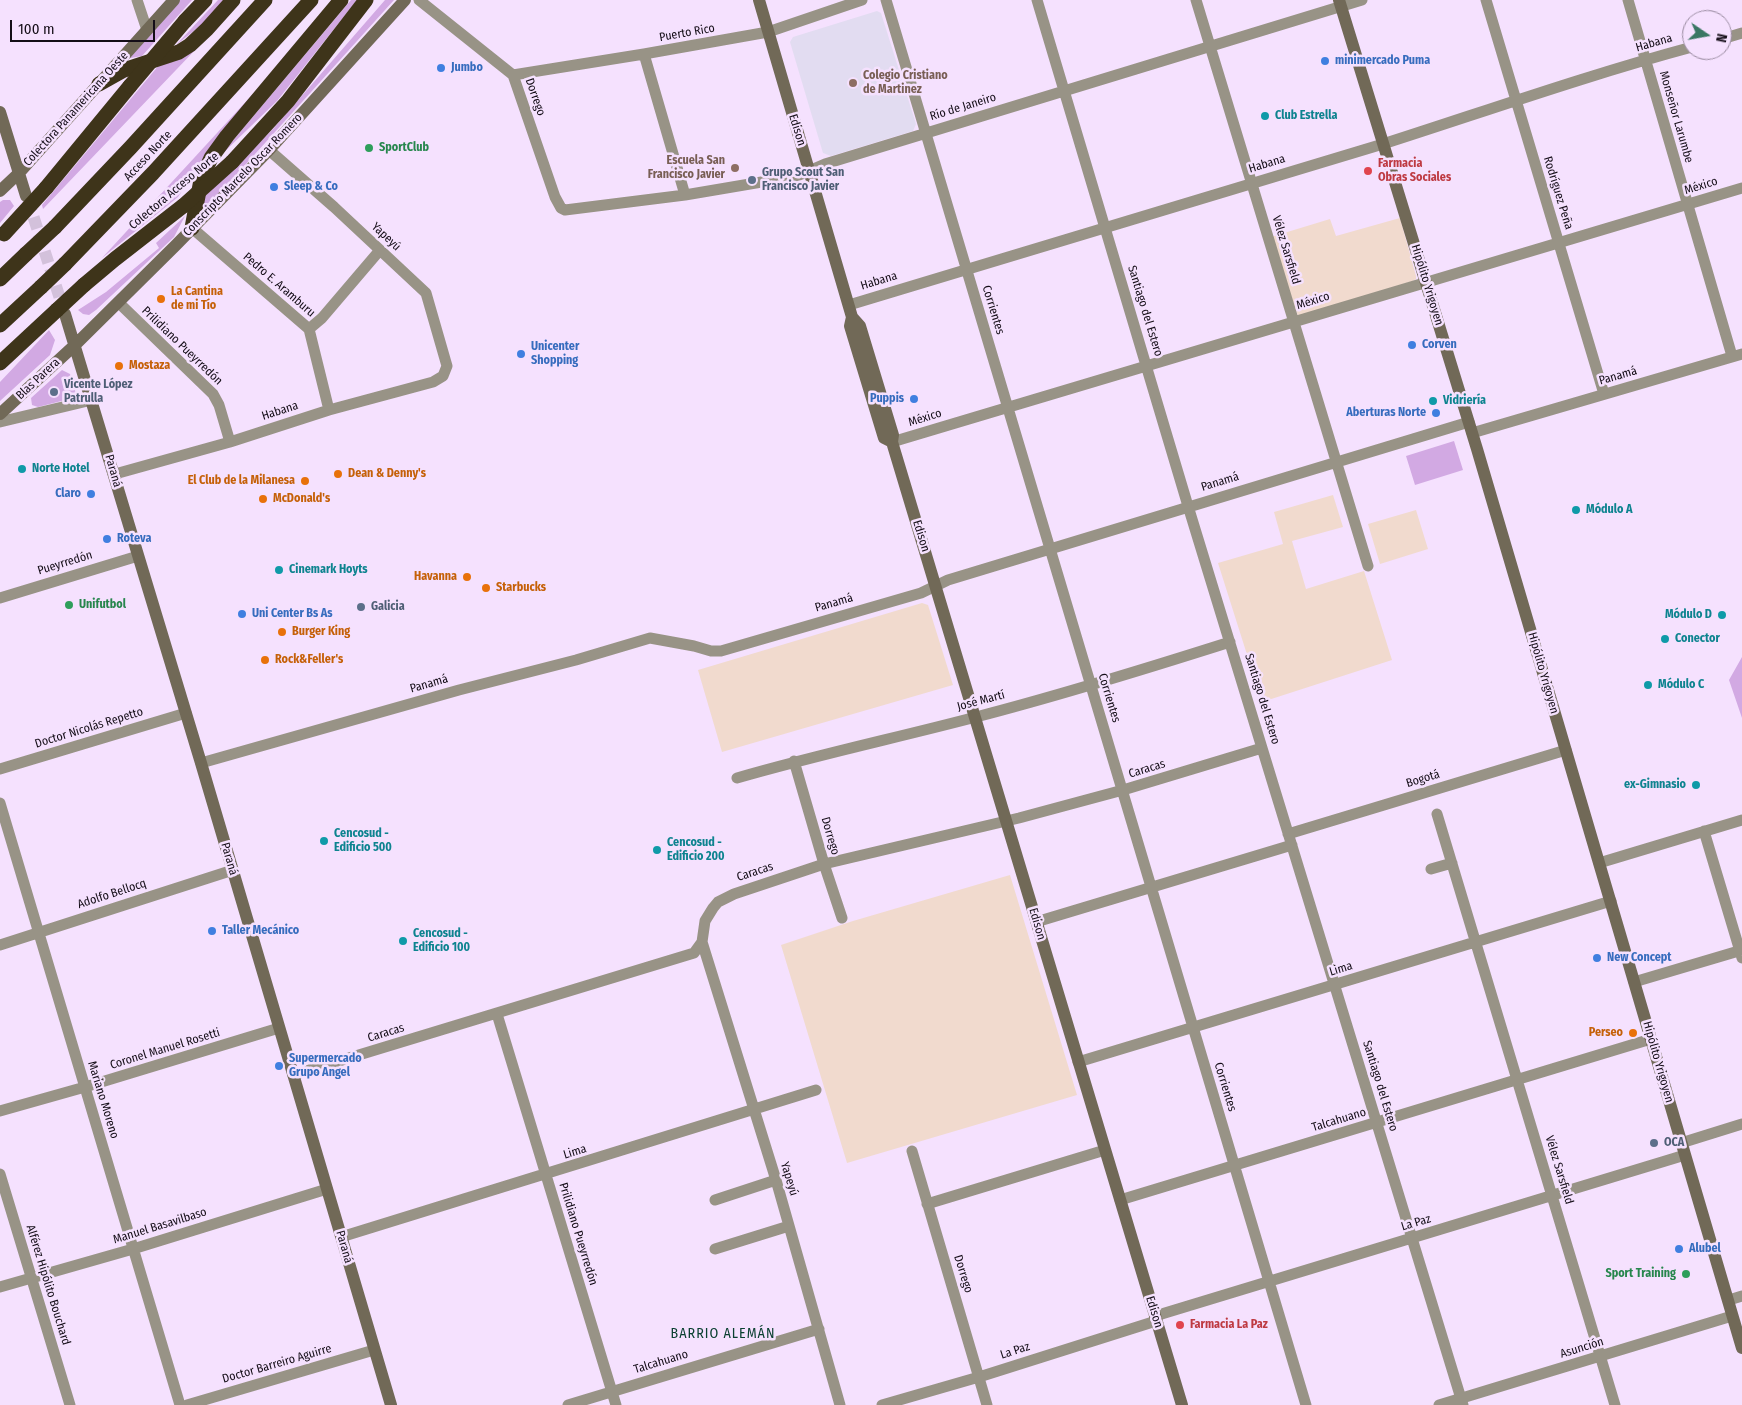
<!DOCTYPE html>
<meta charset="utf-8">
<style>
body{margin:0}
#map{position:relative;width:1742px;height:1405px;overflow:hidden;background:#f5e1fe;font-family:"Fira Sans Condensed",sans-serif}
canvas{display:block}
.north{position:absolute;left:1682px;top:10px;width:50px;height:50px;box-sizing:border-box;background:#f5e1fe;border:1px solid #9b8ca2;border-radius:50%;rotate:102deg;font-size:14px;font-weight:700;line-height:20px;text-align:center;color:#140d17}
.north::after{content:'';display:block;margin:auto;width:18px;height:22px;background:#3a7763;clip-path:polygon(50% 0,100% 100%,50% 72%,0 100%)}
.scale{position:absolute;left:10px;top:20px;width:145px;height:22px;box-sizing:border-box;border:2px solid #140d17;border-top:0;padding-left:6px;font-size:15px;line-height:18px;white-space:nowrap;color:#140d17;-webkit-text-stroke:4px #f5e1fe;paint-order:stroke}
</style>
<div id="map">
<canvas width="1742" height="1405"></canvas>
<div class="north">N</div>
<div class="scale">100 m</div>
</div>
<script>
const ctx = document.querySelector('canvas').getContext('2d');
ctx.lineJoin = 'round';
function paint(path, color) { ctx.fillStyle = color; ctx.fill(path, 'evenodd'); }
function strokePath(path, color, width, dash) { ctx.strokeStyle = color; ctx.lineWidth = width; ctx.lineCap = dash ? 'butt' : 'round'; ctx.setLineDash(dash || []); ctx.stroke(path); }
function label(font, color, halo, rows, align = 'center') {
  ctx.font = font + ' "Fira Sans Condensed",sans-serif'; ctx.lineWidth = 5; ctx.setLineDash([]); ctx.textBaseline = 'middle'; ctx.strokeStyle = halo; ctx.fillStyle = color; for (const [text, x, y, turn = 0] of rows) {
    ctx.save(); ctx.translate(x, y); ctx.rotate((+turn || 0) * Math.PI / 180); ctx.textAlign = isNaN(turn) ? turn : align; if (halo) ctx.strokeText(text, 0, 0); ctx.fillText(text, 0, 0); ctx.restore();
  }
}
const industrial = new Path2D(`
 M 1400,218 L 1416,276 L 1416,279 L 1413,281 L 1298,316 L 1271,237 L 1330,219 L 1336,236 Z
 M 1333,495 L 1343,527 L 1292,541 L 1306,589 L 1364,571 L 1392,660 L 1262,702 L 1218,563 L 1283,544 L 1274,512 Z
 M 1416,510 L 1428,549 L 1380,564 L 1368,524 Z
 M 922,603 L 928,605 L 953,685 L 722,752 L 698,670 Z
 M 1010,875 L 1077,1095 L 847,1163 L 781,945 L 853,921 Z`);
const education = new Path2D(`
 M 877,11 L 881,13 L 916,124 L 913,131 L 831,156 L 823,153 L 790,42 L 793,37 Z`);
const green = new Path2D(`
 M 178,0 L 192,0 L 142,56 L 125,59 Z
 M 218,0 L 227,0 L 209,19 L 176,45 Z
 M 351,0 L 357,0 L 277,101 L 220,156 Z
 M 385,0 L 394,0 L 201,214 L 199,202 L 273,129 Z
 M 198,47 L 43,209 L 42,205 L 159,65 L 175,61 Z
 M 263,83 L 208,152 L 178,197 L 102,258 Z
 M 3,200 L 10,200 L 14,206 L 0,223 L 0,202 Z
 M 185,216 L 174,237 L 96,310 L 89,315 L 83,314 L 78,310 L 106,292 L 159,248 L 156,243 Z
 M 49,330 L 55,340 L 50,355 L 0,401 L 0,382 Z
 M 62,370 L 70,374 L 77,397 L 38,407 L 32,405 L 31,398 Z
 M 1454,441 L 1463,470 L 1415,485 L 1406,456 Z
 M 1742,657 L 1742,718 L 1729,680 Z`);
const secondaryTunnel = new Path2D(`
 M 28,200 L 65,314`);
const street = new Path2D(`
 M 137,0 L 147,30
 M 419,0 L 513,75 L 555,197 L 561,208 L 565,210 L 685,195 L 797,176 L 825,164 L 1362,0
 M 886,0 L 1306,1405
 M 1037,0 L 1188,506 L 1463,1405
 M 1196,0 L 1368,566
 M 1486,0 L 1604,394
 M 1628,0 L 1732,356
 M 1722,39 L 1742,33
 M 644,54 L 685,195
 M 513,75 L 644,54 L 768,32 L 862,0
 M 192,228 L 309,329 L 329,410
 M 119,303 L 213,394 L 219,405 L 230,442
 M 849,305 C 1026,250 1206,199 1383,144 C 1486,111 1588,75 1692,47
 M 309,329 L 322,318 L 380,250
 M 0,422 L 92,400
 M 1472,433 L 1742,354
 M 892,442 L 1742,188
 M 115,474 L 230,442 L 329,410 L 433,382 L 443,376 L 447,366 L 426,293 L 334,207 L 269,150
 M 0,598 L 138,556
 M 794,761 L 824,864 L 842,918
 M 201,763 L 459,690 L 576,660 L 650,638 L 694,646 L 711,651 L 721,651 L 921,593 L 948,580 L 1469,422
 M 0,769 L 186,713
 M 737,778 C 816,755 896,738 976,717 C 1061,695 1145,669 1230,642
 M 0,803 L 180,1405
 M 1437,814 L 1615,1405
 M 1704,831 L 1742,958
 M 1288,834 L 1566,750
 M 1599,863 L 1742,820
 M 1431,869 L 1452,863
 M 1036,922 L 1292,845
 M 702,942 L 776,1180 L 840,1405
 M 0,945 L 233,870
 M 1634,982 L 1742,950
 M 497,1014 L 616,1405
 M 1078,1062 L 1611,901
 M 293,1075 L 694,953 L 702,942 L 705,921 L 713,908 L 718,902 L 734,894 L 824,864 L 1019,818 L 1123,790 L 1262,748
 M 0,1111 L 85,1087 L 279,1028
 M 1681,1143 L 1742,1124
 M 912,1151 L 987,1405
 M 0,1174 L 70,1405
 M 715,1200 L 776,1180
 M 1120,1200 L 1651,1039
 M 927,1204 L 1105,1150
 M 341,1237 L 816,1090
 M 715,1249 L 789,1226
 M 0,1287 L 133,1249 L 327,1189
 M 1729,1300 L 1742,1296
 M 1155,1316 L 1685,1155
 M 187,1405 L 374,1350
 M 568,1405 L 819,1329
 M 882,1405 L 979,1377 L 1156,1321
 M 1439,1405 L 1732,1316`);
const secondary = new Path2D(`
 M 759,0 L 852,317 L 860,326 L 893,435 L 892,442 L 1182,1405
 M 1339,0 L 1477,449 L 1742,1348
 M 0,112 L 26,196
 M 0,191 L 19,173 L 174,0
 M 65,314 L 201,763 L 391,1405
 M 852,317 L 850,326 L 884,438 L 892,442
 M 0,414 L 75,345 L 176,245 L 269,150 L 405,0`);
const highway = new Path2D(`
 M 185,21 L 205,0
 M 99,84 L 124,70 L 179,52 L 190,45 L 207,29 L 233,0
 M 232,162 L 288,101 L 366,0
 M 46,188 L 130,86
 M 55,227 L 131,147 L 265,0
 M 192,228 L 201,180 L 211,158 L 227,136 L 341,0
 M 65,264 L 153,173 L 311,0
 M 0,279 L 26,254
 M 84,285 L 115,259 L 183,206
 M 0,325 L 41,287
 M 0,363 L 57,310`);
const highwayBridge = new Path2D(`
 M 130,86 L 185,21
 M 183,206 L 232,162
 M 4,234 L 46,188
 M 26,254 L 55,227
 M 41,287 L 65,264
 M 57,310 L 84,285`);
const markers = [
 [1325,61,5,"#3f7fe0"],
 [441,68,5,"#3f7fe0"],
 [853,83,5,"#8d6e63"],
 [1265,116,5,"#0f9aa8"],
 [369,148,5,"#2e9e5b"],
 [735,168,5,"#8d6e63"],
 [1368,171,5,"#e0444e"],
 [752,180,5,"#5c6f8a"],
 [274,187,5,"#3f7fe0"],
 [161,299,5,"#e8710a"],
 [1412,345,5,"#3f7fe0"],
 [521,354,5,"#3f7fe0"],
 [119,366,5,"#e8710a"],
 [54,392,5,"#5c6f8a"],
 [914,399,5,"#3f7fe0"],
 [1433,401,5,"#0f9aa8"],
 [1436,413,5,"#3f7fe0"],
 [22,469,5,"#0f9aa8"],
 [338,474,5,"#e8710a"],
 [305,481,5,"#e8710a"],
 [91,494,5,"#3f7fe0"],
 [263,499,5,"#e8710a"],
 [1576,510,5,"#0f9aa8"],
 [107,539,5,"#3f7fe0"],
 [279,570,5,"#0f9aa8"],
 [467,577,5,"#e8710a"],
 [486,588,5,"#e8710a"],
 [69,605,5,"#2e9e5b"],
 [361,607,5,"#5c6f8a"],
 [242,614,5,"#3f7fe0"],
 [1722,615,5,"#0f9aa8"],
 [282,632,5,"#e8710a"],
 [1665,639,5,"#0f9aa8"],
 [265,660,5,"#e8710a"],
 [1648,685,5,"#0f9aa8"],
 [1696,785,5,"#0f9aa8"],
 [324,841,5,"#0f9aa8"],
 [657,850,5,"#0f9aa8"],
 [212,931,5,"#3f7fe0"],
 [403,941,5,"#0f9aa8"],
 [1597,958,5,"#3f7fe0"],
 [1633,1033,5,"#e8710a"],
 [279,1066,5,"#3f7fe0"],
 [1654,1143,5,"#5c6f8a"],
 [1679,1249,5,"#3f7fe0"],
 [1686,1274,5,"#2e9e5b"],
 [1180,1325,5,"#e0444e"]
];
const streetNames = [
 ["Puerto Rico",687,33,-10],
 ["Habana",1654,43,-16],
 ["Dorrego",535,97,71],
 ["Río de Janeiro",963,107,-17],
 ["Colectora Panamericana Oeste",76,109,-48],
 ["Monseñor Larumbe",1676,117,74],
 ["Edison",797,130,73],
 ["Acceso Norte",148,156,-47],
 ["Habana",1267,164,-17],
 ["Conscripto Marcelo Oscar Romero",243,175,-46],
 ["México",1701,186,-17],
 ["Colectora Acceso Norte",174,191,-40],
 ["Rodríguez Peña",1558,193,73],
 ["Yapeyú",386,237,43],
 ["Vélez Sarsfield",1286,250,73],
 ["Habana",879,281,-17],
 ["Pedro E. Aramburu",279,285,41],
 ["Hipólito Yrigoyen",1427,285,73],
 ["México",1313,301,-17],
 ["Corrientes",993,310,73],
 ["Santiago del Estero",1145,311,73],
 ["Prilidiano Pueyrredón",182,346,44],
 ["Panamá",1618,376,-16],
 ["Blas Parera",38,379,-43],
 ["Habana",280,411,-18],
 ["México",925,418,-17],
 ["Paraná",113,471,74],
 ["Panamá",1220,482,-17],
 ["Edison",921,536,73],
 ["Pueyrredón",65,563,-17],
 ["Panamá",834,603,-16],
 ["Hipólito Yrigoyen",1543,673,74],
 ["Panamá",429,684,-16],
 ["Corrientes",1109,698,73],
 ["Santiago del Estero",1262,699,73],
 ["José Martí",981,701,-15],
 ["Doctor Nicolás Repetto",89,728,-17],
 ["Caracas",1147,769,-17],
 ["Bogotá",1423,779,-17],
 ["Dorrego",830,836,74],
 ["Paraná",229,859,74],
 ["Caracas",755,872,-18],
 ["Adolfo Bellocq",112,894,-18],
 ["Edison",1037,924,74],
 ["Lima",1341,969,-17],
 ["Caracas",386,1033,-17],
 ["Coronel Manuel Rosetti",165,1049,-17],
 ["Hipólito Yrigoyen",1658,1062,74],
 ["Santiago del Estero",1380,1086,73],
 ["Corrientes",1225,1087,73],
 ["Mariano Moreno",103,1100,73],
 ["Talcahuano",1339,1120,-17],
 ["Lima",575,1152,-17],
 ["Vélez Sarsfield",1559,1170,73],
 ["Yapeyú",789,1179,73],
 ["La Paz",1416,1223,-17],
 ["Manuel Basavilbaso",160,1226,-17],
 ["Prilidiano Pueyrredón",578,1234,73],
 ["Paraná",344,1247,74],
 ["Dorrego",963,1274,73],
 ["Alférez Hipólito Bouchard",48,1285,73],
 ["Edison",1154,1312,73],
 ["Asunción",1582,1348,-17],
 ["La Paz",1015,1351,-18],
 ["Talcahuano",661,1362,-17],
 ["Doctor Barreiro Aguirre",277,1364,-16]
];
const shopNames = [
 ["minimercado Puma",1335,61],
 ["Jumbo",451,68],
 ["Sleep & Co",284,187],
 ["Corven",1422,345],
 ["Unicenter",531,347],
 ["Shopping",531,361],
 ["Puppis",904,399,"right"],
 ["Aberturas Norte",1426,413,"right"],
 ["Claro",81,494,"right"],
 ["Roteva",117,539],
 ["Uni Center Bs As",252,614],
 ["Taller Mecánico",222,931],
 ["New Concept",1607,958],
 ["Supermercado",289,1059],
 ["Grupo Angel",289,1073],
 ["Alubel",1689,1249]
];
const educationNames = [
 ["Colegio Cristiano",863,76],
 ["de Martinez",863,90],
 ["Escuela San",725,161,"right"],
 ["Francisco Javier",725,175,"right"]
];
const cultureNames = [
 ["Club Estrella",1275,116],
 ["Vidriería",1443,401],
 ["Norte Hotel",32,469],
 ["Módulo A",1586,510],
 ["Cinemark Hoyts",289,570],
 ["Módulo D",1712,615,"right"],
 ["Conector",1675,639],
 ["Módulo C",1658,685],
 ["ex-Gimnasio",1686,785,"right"],
 ["Cencosud -",334,834],
 ["Edificio 500",334,848],
 ["Cencosud -",667,843],
 ["Edificio 200",667,857],
 ["Cencosud -",413,934],
 ["Edificio 100",413,948]
];
const leisureNames = [
 ["SportClub",379,148],
 ["Unifutbol",79,605],
 ["Sport Training",1676,1274,"right"]
];
const healthNames = [
 ["Farmacia",1378,164],
 ["Obras Sociales",1378,178],
 ["Farmacia La Paz",1190,1325]
];
const serviceNames = [
 ["Grupo Scout San",762,173],
 ["Francisco Javier",762,187],
 ["Vicente López",64,385],
 ["Patrulla",64,399],
 ["Galicia",371,607],
 ["OCA",1664,1143]
];
const foodNames = [
 ["La Cantina",171,292],
 ["de mi Tío",171,306],
 ["Mostaza",129,366],
 ["Dean & Denny's",348,474],
 ["El Club de la Milanesa",295,481,"right"],
 ["McDonald's",273,499],
 ["Havanna",457,577,"right"],
 ["Starbucks",496,588],
 ["Burger King",292,632],
 ["Rock&Feller's",275,660],
 ["Perseo",1623,1033,"right"]
];
const neighbourhoodNames = [
 ["BARRIO ALEMÁN",723,1334]
];
paint(industrial, '#f1dace');
paint(education, '#e2dcf1');
paint(green, '#d2a9e3');
strokePath(secondaryTunnel, '#d3c1db', 12, [12, 6]);
strokePath(street, '#989386', 11);
strokePath(secondary, '#716957', 12);
strokePath(highway, '#3e341a', 15);
strokePath(highwayBridge, '#3e341a', 15);
for (const [x, y, r, color] of markers) { const dot = new Path2D(); dot.arc(x, y, r, 0, 2 * Math.PI); ctx.fillStyle = color; ctx.fill(dot); strokePath(dot, '#f5e1fe', 2); }
label('12px', '#140d17', '#f5e1fe', streetNames);
label('bold 12px', '#366cbe', '#f5e1fe', shopNames, 'left');
label('bold 12px', '#785e54', '#f5e1fe', educationNames, 'left');
label('bold 12px', '#0d838f', '#f5e1fe', cultureNames, 'left');
label('bold 12px', '#27864d', '#f5e1fe', leisureNames, 'left');
label('bold 12px', '#be3a42', '#f5e1fe', healthNames, 'left');
label('bold 12px', '#4e5e75', '#f5e1fe', serviceNames, 'left');
label('bold 12px', '#c56008', '#f5e1fe', foodNames, 'left');
ctx.letterSpacing = '1px';
label('14px', '#0b4031', '#f5e1fe', neighbourhoodNames);
ctx.letterSpacing = '0px';
</script>
